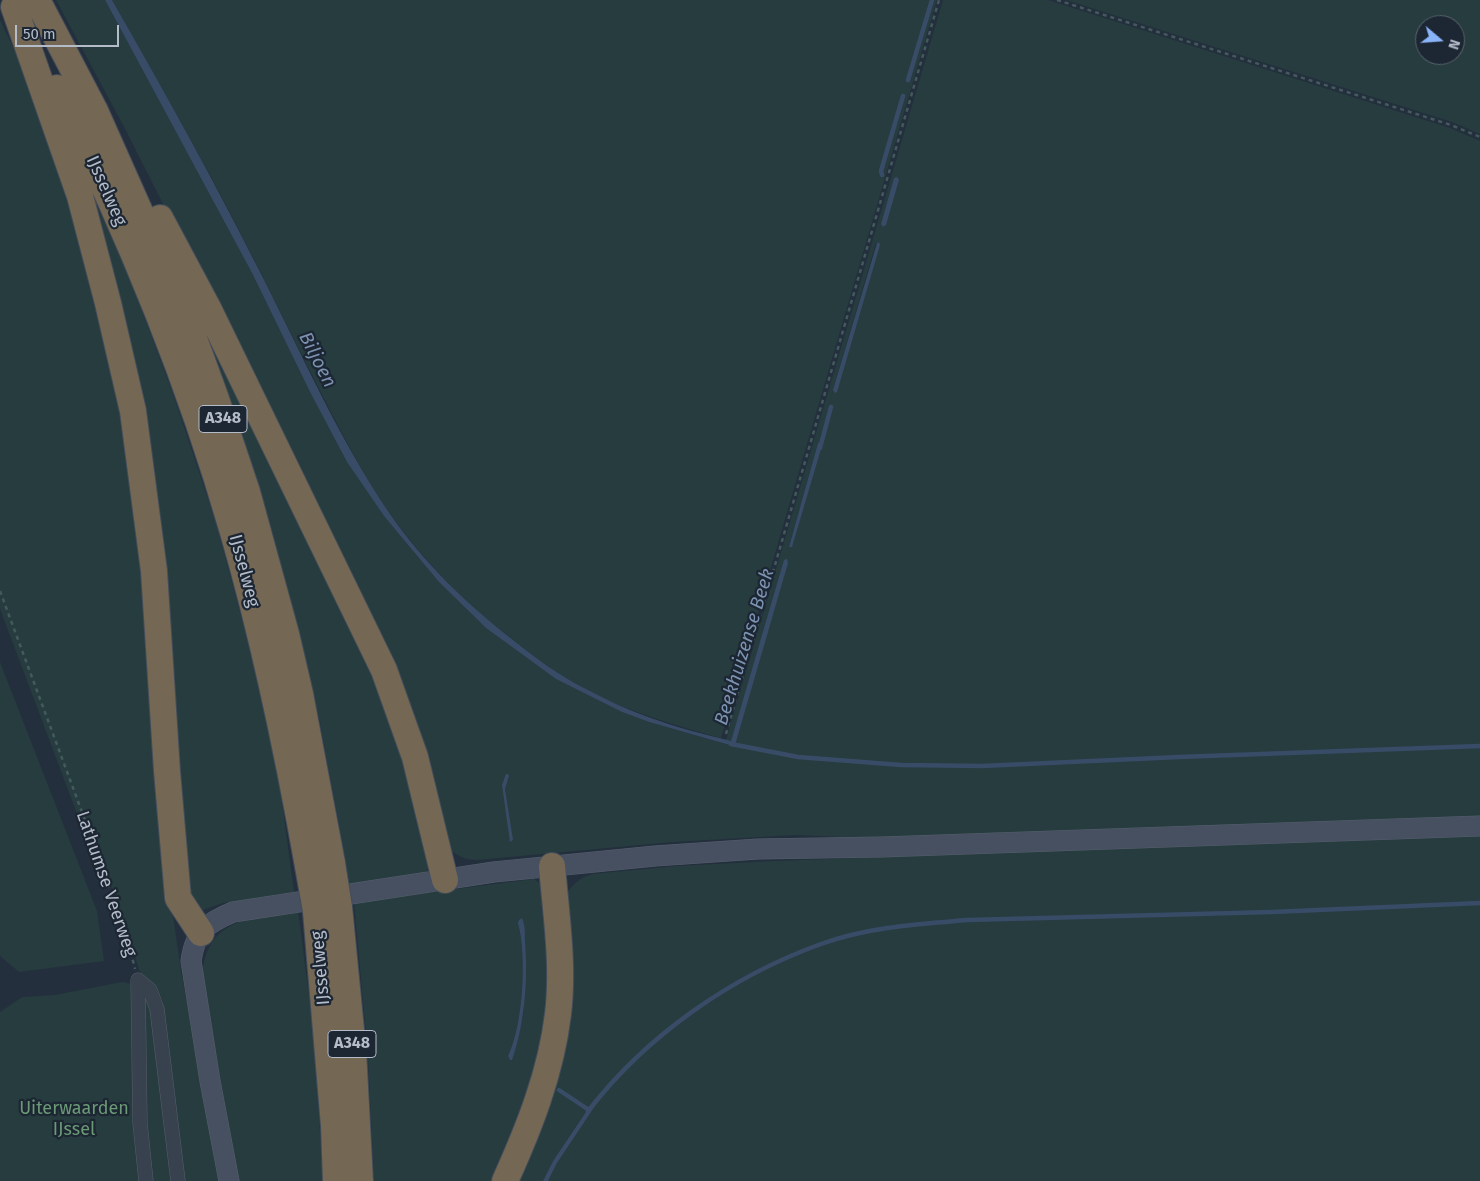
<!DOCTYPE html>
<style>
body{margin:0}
#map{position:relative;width:1480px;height:1181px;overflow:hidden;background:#242f3e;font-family:"Fira Sans",sans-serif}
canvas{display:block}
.north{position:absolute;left:1415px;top:15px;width:50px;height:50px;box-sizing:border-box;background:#1d2633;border:1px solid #59626f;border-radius:50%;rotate:108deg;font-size:14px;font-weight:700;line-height:20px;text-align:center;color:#b4bcc9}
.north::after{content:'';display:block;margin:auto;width:18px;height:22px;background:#8ab4f8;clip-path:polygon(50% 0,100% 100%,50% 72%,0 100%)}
.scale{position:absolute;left:15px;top:25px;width:104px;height:22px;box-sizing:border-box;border:2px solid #b4bcc9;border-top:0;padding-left:6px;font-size:15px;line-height:18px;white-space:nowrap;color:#b4bcc9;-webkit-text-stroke:4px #1d2633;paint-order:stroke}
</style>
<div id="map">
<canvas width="1480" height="1181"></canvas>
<div class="north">N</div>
<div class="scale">50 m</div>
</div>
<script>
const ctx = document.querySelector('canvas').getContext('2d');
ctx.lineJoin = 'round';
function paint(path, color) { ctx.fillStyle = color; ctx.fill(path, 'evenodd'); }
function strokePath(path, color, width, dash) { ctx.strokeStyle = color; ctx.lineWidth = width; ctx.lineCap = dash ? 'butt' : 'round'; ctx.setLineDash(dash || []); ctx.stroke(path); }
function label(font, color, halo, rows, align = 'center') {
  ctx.font = font + ' "Fira Sans",sans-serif'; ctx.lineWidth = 4.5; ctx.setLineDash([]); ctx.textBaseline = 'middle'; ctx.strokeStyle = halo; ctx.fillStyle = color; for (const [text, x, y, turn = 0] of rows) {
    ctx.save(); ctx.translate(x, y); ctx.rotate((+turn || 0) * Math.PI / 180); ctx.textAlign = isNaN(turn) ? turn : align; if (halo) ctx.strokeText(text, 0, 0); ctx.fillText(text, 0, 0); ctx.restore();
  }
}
const green = new Path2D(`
 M 56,0 L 105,0 L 252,273 L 310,392 L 347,462 L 384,516 L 439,582 L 486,628 L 556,679 L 622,712 L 649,722 L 733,746 L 736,742 L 787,563 L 731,741 L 726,740 L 943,0 L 1048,0 L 1450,128 L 1480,141 L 1480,817 L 894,839 L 794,835 L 673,842 L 477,860 C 467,860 460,857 451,851 L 223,322 L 123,125 ZM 894,178 L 899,180 L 885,227 L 882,226 L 881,224 ZM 879,242 L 833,390 L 876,243 ZM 818,443 L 822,446 L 792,546 L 789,547 ZM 509,776 L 505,789 L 511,842 L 502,785 Z
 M 112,0 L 937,0 L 721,738 C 671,724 626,711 581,687 C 555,673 533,656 511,638 C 466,604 426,563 393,518 C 369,486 351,450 332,414 C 306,364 281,313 256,263 C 211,174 161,87 112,0 Z
 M 1066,0 L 1480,0 L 1480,134 L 1452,122 ZM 1425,25 L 1455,25 L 1455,55 L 1425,55 Z
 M 0,20 L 25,72 L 91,266 L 139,498 L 165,860 L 181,971 L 221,1181 L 184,1181 L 162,1000 L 155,986 L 140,972 L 100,853 L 93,856 L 0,609 Z
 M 65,135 L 124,265 L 148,327 L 172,391 L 216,523 L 248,641 L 279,779 L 294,892 L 223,903 L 203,910 L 188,901 L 159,513 Z
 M 200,317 L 393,711 L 429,868 L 423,875 L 350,885 L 320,723 L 298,628 L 241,428 Z
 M 0,662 L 97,911 L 104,961 L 19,972 L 0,956 Z
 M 1480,834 L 1480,1181 L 548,1181 L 557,1163 L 593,1109 L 590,1106 L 553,1161 L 543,1181 L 512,1181 L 536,1127 L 564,897 C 572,885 579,878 592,874 L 676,866 L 775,861 Z
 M 534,879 L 543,886 L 552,1015 L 498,1181 L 374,1181 L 368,1057 L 354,902 ZM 518,923 L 526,952 L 525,980 L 523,1016 L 510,1060 L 508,1056 C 523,1025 527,956 518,923 Z
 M 298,910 L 314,1035 L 323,1181 L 238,1181 L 202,977 C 206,917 252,918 298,910 Z
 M 122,982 L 132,984 L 141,1181 L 0,1181 L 0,1012 L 22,997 L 55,995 Z
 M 145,995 L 151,1011 L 171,1181 L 151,1181 L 143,1128 L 142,996 Z`);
const water = new Path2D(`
 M 105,0 L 112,0 C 163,89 213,179 259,270 C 301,352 338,438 390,514 C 423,562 468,605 513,640 C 536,658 558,675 584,688 C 605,699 626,709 648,717 C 675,727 703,734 731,741 L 784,560 L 787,559 L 788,563 L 736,742 L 733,746 L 649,722 L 622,712 L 556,679 L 486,628 L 439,582 L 384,516 L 347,462 L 310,392 L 252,273 Z
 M 897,177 L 899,180 L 886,225 L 883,227 L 881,224 L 894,178 Z
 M 879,242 L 880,245 L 837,392 L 835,393 L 833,390 L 877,243 Z
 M 821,442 L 822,446 L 792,547 L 789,547 L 818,443 Z
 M 506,774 L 508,774 L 509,776 L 505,789 L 513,840 L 510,842 L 502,785 Z
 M 522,918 C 525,925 525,933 525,941 C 528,980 525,1023 512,1060 L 510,1060 L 508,1056 C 523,1025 527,956 518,923 L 519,920 Z
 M 590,1106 L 593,1109 L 557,1163 L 548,1181 L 543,1181 L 553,1161 Z`);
const stream = new Path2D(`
 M 908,80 L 932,0
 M 882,175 L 881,171 L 903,96
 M 820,448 L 831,407
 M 731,744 L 798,757 L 901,765 L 982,766 L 1179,757 L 1480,746
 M 559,1090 L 589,1110 L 588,1112
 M 589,1110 C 647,1035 732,976 821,944 C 867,927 918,924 967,920 L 1272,912 L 1480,903`);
const path = new Path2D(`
 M 1057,0 L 1451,125 L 1480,137
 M 0,591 L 99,858 L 130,949 L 135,969
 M 726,734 L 939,0`);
const street = new Path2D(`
 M 138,980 L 150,990 L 157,1009 L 178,1181
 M 138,980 L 140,1123 L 146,1181`);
const secondary = new Path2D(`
 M 229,1181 L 210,1081 L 191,961 C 195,931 207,923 233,912 L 494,872 L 655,856 L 758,849 L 882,847 L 1480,826`);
const highway = new Path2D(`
 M 37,0 L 95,111 L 184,311 L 216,399 L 247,492 L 286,634 L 300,694 L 332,863
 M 14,7 L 80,196 L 108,303 L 133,411 L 154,571 L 167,771 L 178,898 L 201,933
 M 57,88 C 128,230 189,379 233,532 C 265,642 288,754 308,866
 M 160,218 L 208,308 L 384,670 L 415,757 L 445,880
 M 339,907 L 353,1050 L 360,1181
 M 316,911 L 334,1126 L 336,1181
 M 505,1181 C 529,1128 551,1073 558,1014 C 564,965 556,915 552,866`);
const highwayBridge = new Path2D(`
 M 332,863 L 339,907
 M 308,866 L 316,911`);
const shields = [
 [223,419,48],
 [352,1044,48]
];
const shieldNames = [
 ["A348",223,419],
 ["A348",352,1044]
];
const streetNames = [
 ["IJsselweg",106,191,66],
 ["IJsselweg",244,571,75],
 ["Lathumse Veerweg",106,884,71],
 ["IJsselweg",321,968,-95]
];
const parkNames = [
 ["Uiterwaarden",74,1109],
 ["IJssel",74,1130]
];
const waterNames = [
 ["Biljoen",317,360,63],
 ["Beekhuizense Beek",745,647,-73]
];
paint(green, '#263c3f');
paint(water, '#394c67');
strokePath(stream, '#394c67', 4.5);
strokePath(street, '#565f6c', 15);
strokePath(secondary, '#565f6c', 21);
strokePath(highway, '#434c59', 28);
strokePath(path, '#44595c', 2.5, [4, 4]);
strokePath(street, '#38414e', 14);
strokePath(secondary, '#465061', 20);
strokePath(highway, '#746855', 26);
strokePath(highwayBridge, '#434c59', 28, []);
strokePath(highwayBridge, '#746855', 26);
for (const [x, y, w] of shields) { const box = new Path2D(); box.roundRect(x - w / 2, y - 13.5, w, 27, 4); ctx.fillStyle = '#1d2633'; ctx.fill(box); strokePath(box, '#b4bcc9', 1); }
label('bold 16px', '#b4bcc9', null, shieldNames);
label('18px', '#b4bcc9', '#1d2633', streetNames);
label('18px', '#6b9a76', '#1d2633', parkNames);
label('italic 19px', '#7c92b1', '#1d2633', waterNames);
</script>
